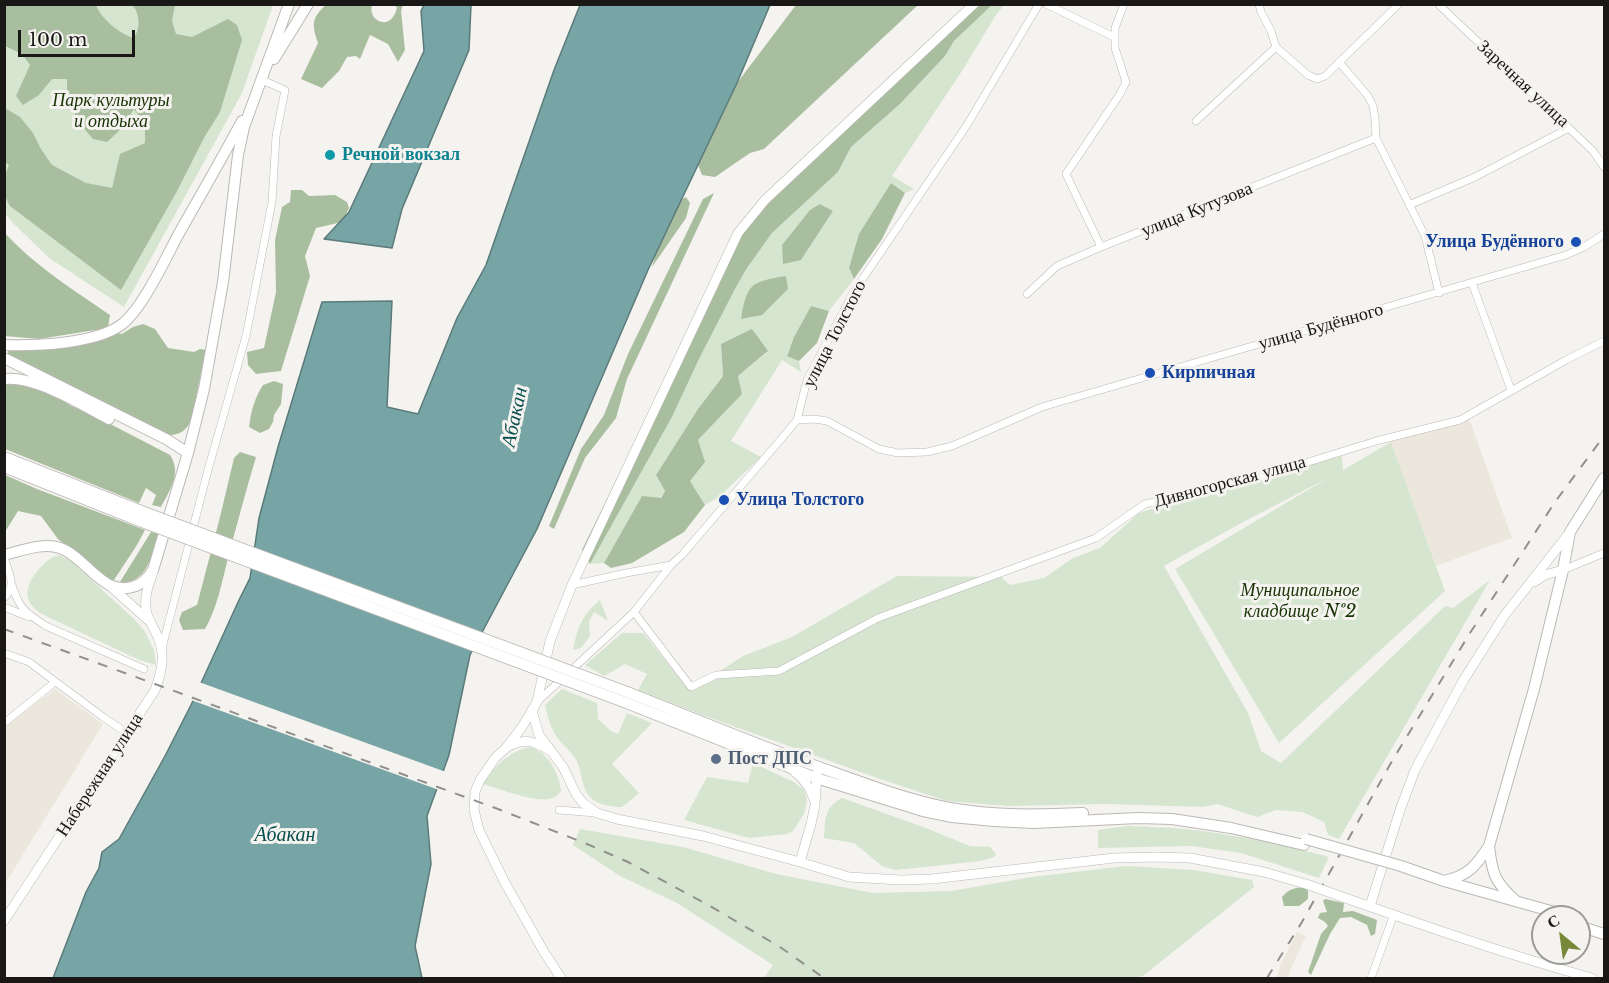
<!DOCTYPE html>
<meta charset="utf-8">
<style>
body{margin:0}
#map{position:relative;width:1609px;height:983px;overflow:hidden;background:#f5f3ef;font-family:"Libre Baskerville",serif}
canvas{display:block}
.frame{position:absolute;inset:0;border:6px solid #191817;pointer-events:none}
.north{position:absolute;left:1531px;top:905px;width:60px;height:60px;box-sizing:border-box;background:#f5f3ef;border:2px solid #9d9b99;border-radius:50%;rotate:331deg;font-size:16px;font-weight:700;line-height:24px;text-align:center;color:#191817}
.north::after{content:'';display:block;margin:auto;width:21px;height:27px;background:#778939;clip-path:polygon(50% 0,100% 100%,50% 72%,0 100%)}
.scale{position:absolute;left:18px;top:30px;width:117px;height:27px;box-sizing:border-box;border:3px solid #191817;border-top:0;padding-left:8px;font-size:18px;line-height:21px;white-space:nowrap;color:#191817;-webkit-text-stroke:4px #f5f3ef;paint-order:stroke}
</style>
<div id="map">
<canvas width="1609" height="983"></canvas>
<div class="frame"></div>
<div class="north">С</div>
<div class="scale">100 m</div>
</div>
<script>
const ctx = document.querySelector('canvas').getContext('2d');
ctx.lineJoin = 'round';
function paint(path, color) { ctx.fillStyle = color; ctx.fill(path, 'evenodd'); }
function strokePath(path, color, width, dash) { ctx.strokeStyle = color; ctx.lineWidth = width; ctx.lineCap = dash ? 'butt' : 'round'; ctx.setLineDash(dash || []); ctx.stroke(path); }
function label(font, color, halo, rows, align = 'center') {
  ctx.font = font + ' "Libre Baskerville",serif'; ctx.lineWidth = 6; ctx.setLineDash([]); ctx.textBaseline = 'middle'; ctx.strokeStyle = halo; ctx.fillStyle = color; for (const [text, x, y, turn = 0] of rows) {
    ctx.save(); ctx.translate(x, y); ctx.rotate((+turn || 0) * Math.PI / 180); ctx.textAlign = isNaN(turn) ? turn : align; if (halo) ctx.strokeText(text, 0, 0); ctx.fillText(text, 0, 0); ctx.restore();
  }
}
const built = new Path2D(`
 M 1468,415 L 1512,538 L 1436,566 L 1391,442 Z
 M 55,689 L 103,724 L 5,884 L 5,727 Z
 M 1297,932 L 1306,936 L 1291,968 L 1288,978 L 1277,978 L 1280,966 Z`);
const green = new Path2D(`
 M 5,5 L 273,5 L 242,93 L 124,307 L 49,258 L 12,222 L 5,213 Z
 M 992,5 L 1004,5 L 996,15 L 962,71 L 892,176 L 914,189 L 905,193 L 891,183 L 849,268 L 854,279 L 829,311 L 811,306 L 794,337 L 787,355 L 799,361 L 801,372 L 782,360 L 731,441 L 761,457 L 719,497 L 705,505 L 690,481 L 698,440 L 742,394 L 738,376 L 768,352 L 721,344 L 723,376 L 698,409 L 656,475 L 665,491 L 660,498 L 642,497 L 604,563 L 590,564 L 672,417 L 699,359 L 735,289 L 747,268 L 772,233 L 838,172 L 851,147 L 900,104 L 945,56 L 954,41 ZM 820,204 L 833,211 L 801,260 Z
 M 1391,442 L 1445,591 L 1279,743 L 1175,569 L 1328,478 L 1245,521 L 1164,566 L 1248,713 L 1261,751 L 1281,763 L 1445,606 L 1453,608 L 1490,580 L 1339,839 L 1328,835 L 1324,822 L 1303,812 L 1276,810 L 1257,817 L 1217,804 L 1204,807 L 1107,804 L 1008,806 L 947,801 L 880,779 L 705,716 L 638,690 L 647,674 L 625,664 L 604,676 L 585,665 L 622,633 L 643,633 L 690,691 L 743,656 L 792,637 L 897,576 L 1001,577 L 1010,585 L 1044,578 L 1073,558 L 1100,548 L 1139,513 L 1183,499 L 1342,456 L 1343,470 Z
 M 59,555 L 72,562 L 133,618 L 144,630 L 154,650 L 156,665 L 139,660 L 46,616 C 22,604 23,588 39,569 C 45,562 50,557 59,555 Z
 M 600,600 L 608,621 L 594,612 L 589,622 L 590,636 L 581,648 L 573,650 C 578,627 581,616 600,600 Z
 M 562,689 L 597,703 L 598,719 L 611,731 L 618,734 L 627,713 L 652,723 L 612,764 L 639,793 L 622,807 C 612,807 599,805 591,798 C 580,787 583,770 575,758 C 571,752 564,746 559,740 C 551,730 548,718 545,705 Z
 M 531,747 C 549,754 559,773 561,791 C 558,795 555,798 549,799 C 534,802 499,789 483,784 C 494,766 509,751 531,747 Z
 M 753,763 L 794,782 L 804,790 L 807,800 L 804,814 L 793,831 L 787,834 L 749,838 L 684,820 L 707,777 L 748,783 Z
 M 842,798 L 926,828 L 970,846 L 990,847 L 996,854 L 994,857 L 981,861 L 895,870 L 882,866 L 854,843 L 824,838 C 826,818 823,809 842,798 Z
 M 1128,826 C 1147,827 1165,827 1184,829 C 1233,834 1281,844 1329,857 L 1319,878 L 1241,853 L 1191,846 L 1098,848 L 1098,830 Z
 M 580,829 L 683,847 L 776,874 L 873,893 L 951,891 L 1032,877 L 1126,866 L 1194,870 L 1252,880 L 1254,887 L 1143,976 L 1133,978 L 764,978 L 773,965 L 677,903 L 620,876 L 573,845 Z`);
const forest = new Path2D(`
 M 5,4 L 96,5 C 101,19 119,33 133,38 C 141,31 140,12 132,5 L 175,5 L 172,21 L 176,34 L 192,37 L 228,19 L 237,25 L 242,40 L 220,112 L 205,136 L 176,193 L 121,290 L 10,206 C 2,194 3,178 9,165 L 5,162 L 5,108 L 20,117 L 33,133 L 41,149 L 52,165 L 86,183 L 112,188 L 120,154 L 145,143 L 145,124 L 134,109 L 121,129 L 107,142 L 93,139 L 80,124 L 67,98 L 67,79 L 52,79 L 39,95 L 23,105 L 16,96 L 30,65 L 22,54 L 5,46 Z
 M 326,5 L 372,5 C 367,21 392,33 397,7 L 393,5 L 403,5 L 401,11 L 405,50 L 398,62 L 388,44 L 370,35 L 360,59 L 356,56 L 347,57 L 339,71 L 322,88 L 301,79 L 318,43 C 312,25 311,18 326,5 Z
 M 796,5 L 918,5 L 764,149 L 750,153 L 715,177 L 702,175 L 698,165 L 737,83 Z
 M 971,5 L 992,5 L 954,41 L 945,56 L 900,104 L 851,147 L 838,172 L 772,233 L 747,268 L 735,289 L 699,359 L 672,417 L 590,564 L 582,550 L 706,296 L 734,251 L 749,212 L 851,124 L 888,78 L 921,55 Z
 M 891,183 L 905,193 L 882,239 L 854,279 L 849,268 L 859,234 Z
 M 291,190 L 302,190 L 309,196 L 335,195 L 347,202 L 349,208 L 342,222 L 316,228 L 305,256 L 310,276 L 281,371 L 256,374 L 248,365 L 247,352 L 264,348 L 276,292 L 275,240 L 282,207 L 290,202 Z
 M 714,193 L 627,379 L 616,418 L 585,458 L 554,529 L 549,526 L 581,449 L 604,415 L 628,354 L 703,199 Z
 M 686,197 L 690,203 L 686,218 L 652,267 C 658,247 666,207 686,197 Z
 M 820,204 L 833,211 L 801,260 L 783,264 L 782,245 L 810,210 Z
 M 4,232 C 35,266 72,289 110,315 L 108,328 L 39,339 L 5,336 Z
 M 786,276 L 788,289 L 762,315 L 741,319 C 747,283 751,282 786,276 Z
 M 811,306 L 829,311 L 817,343 L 799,361 L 787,356 L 794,337 Z
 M 143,324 L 155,329 L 168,348 L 194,352 L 200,349 L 206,350 L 191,421 C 186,430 180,435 170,435 L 7,356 L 9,348 L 112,332 L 122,334 L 133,327 Z
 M 752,329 L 768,351 L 738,376 L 742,394 L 698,440 L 705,462 L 690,481 L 705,505 L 684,532 L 632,563 L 611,568 L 604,563 L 642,496 L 661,498 L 665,491 L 656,475 L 698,409 L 723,376 L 721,344 Z
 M 274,381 L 283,384 L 281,404 L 274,415 L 273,422 L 269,429 L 260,433 L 249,427 C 251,412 254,399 263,385 Z
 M 4,383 L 29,385 L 60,399 L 71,406 L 91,414 L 170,455 C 182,473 170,490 161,507 L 152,505 L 156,495 L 146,488 L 139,503 L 5,449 Z
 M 240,452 L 256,457 C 246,490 237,524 228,558 C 222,582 217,608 205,629 L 183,630 L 179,620 L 182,612 L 197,605 L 220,517 L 234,458 Z
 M 5,475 L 37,489 L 145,530 L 137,545 L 112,583 L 58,539 L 41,516 L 18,511 L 5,532 Z
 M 151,532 L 159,534 C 152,554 147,585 120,582 Z
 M 1304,887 L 1308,891 L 1308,899 L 1299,906 L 1284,906 L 1282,897 C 1289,889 1294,888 1304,887 Z
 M 1325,899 L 1344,903 L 1343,912 L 1353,911 L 1377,920 L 1375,934 L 1371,936 L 1367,925 L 1351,917 L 1340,918 L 1330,934 L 1311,975 L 1308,972 L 1321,934 L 1328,926 L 1325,922 L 1318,918 L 1320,913 L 1327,912 L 1323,901 Z`);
const water = new Path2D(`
 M 424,5 L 471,5 L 469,50 L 402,209 L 392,248 L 324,239 L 349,212 L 424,51 L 421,11 Z
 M 580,5 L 770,5 L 737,83 L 648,270 L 537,529 L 470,655 L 449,755 L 427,816 L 431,864 L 415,946 L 422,978 L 53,978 L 86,892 L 99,868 L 102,852 L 119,839 L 165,756 L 191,705 L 239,600 L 250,578 L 259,518 L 278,447 L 322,302 L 392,301 L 387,407 L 418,414 L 457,318 L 486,265 L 554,70 Z`);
const pier = new Path2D(`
 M 199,682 L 446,772 L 439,790 L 191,700 Z`);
const street = new Path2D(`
 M 1046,4 L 1114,37
 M 1259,4 L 1261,12 L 1271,31 L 1276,47
 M 1438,4 L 1593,151 L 1604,167
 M 1276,47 L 1308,75 L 1317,79 L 1325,76 L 1399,4
 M 1339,62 L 1368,96 L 1373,106 L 1375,119 L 1376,138 L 1425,236 L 1439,293
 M 1196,121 L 1276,47
 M 1409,205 L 1475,177 L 1569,128
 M 1101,247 L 1066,174 L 1120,94 L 1126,82 L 1115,48 L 1115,28 L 1124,4
 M 1472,283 L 1511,390
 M 1027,294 L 1057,266 L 1101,247 L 1376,138
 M 797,420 L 814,419 L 827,421 L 879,449 L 898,453 L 927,452 L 952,446 L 1042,407 L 1566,255 L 1584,247 L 1604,234
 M 4,558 C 9,572 17,586 4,598
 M 1563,570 L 1604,553
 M 11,582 C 19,608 23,611 46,626 L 144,669
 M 572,585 L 626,573 L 671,565 L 682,555 L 788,431 L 797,420 L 807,380 L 853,293 L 967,125 L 1039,4
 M 4,607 L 29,617
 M 634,612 L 691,687 L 716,675 L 779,671 L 878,618 L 1096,538 L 1145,504 L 1247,481 L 1376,441 L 1460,420 L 1566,360 L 1604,341
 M 162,648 L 208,470 L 246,336 L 272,202 L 276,136 L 285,90 L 262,80
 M 4,653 L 29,662 L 103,717 L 127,733
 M 537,702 L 634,612 L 671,565
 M 4,723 L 55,682
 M 559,810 L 596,813
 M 1371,978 L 1394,914`);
const secondary = new Path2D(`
 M 1534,582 L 1545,575 L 1563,570
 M 109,585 L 148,620
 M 532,710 L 539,735 L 563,767 L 576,794 L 583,803 L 597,813 L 617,819 L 703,836 L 800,862 L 849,877 L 901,880 L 932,879 L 1114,858 L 1156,857 L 1190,858 L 1264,872 L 1309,885
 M 509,746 C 526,738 533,741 549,750
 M 795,772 C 804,779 810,787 814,799
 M 800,862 L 811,824 L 815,805 L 817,773
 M 1334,894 C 1419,924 1505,954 1592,978
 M 1370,906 L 1400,810 L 1415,770 L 1463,681 L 1504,616 L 1570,532
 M 4,921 L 155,690 C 163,669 166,651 155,631 C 151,623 147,617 146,609 C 144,596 149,584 153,572
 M 561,978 L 544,952 L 504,881 L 479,830 L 474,810 L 475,792 L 480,780 L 495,758 L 506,748 L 522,727 L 537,702 L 550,641 L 572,585 L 738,233 L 765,200 L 974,4`);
const primary = new Path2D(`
 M 274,59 L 308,4
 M 4,345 C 37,346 94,344 121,325 C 141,311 165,260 177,237 C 199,198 221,160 242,121
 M 4,358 L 166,439 L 188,453
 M 4,379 C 35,375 81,405 109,419
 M 4,457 L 144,512
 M 4,467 L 142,522
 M 4,555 C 21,551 43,542 60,548 C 86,557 102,596 132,587 C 142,585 148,578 153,570 L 188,453 L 204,389 L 223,282 L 238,155 L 244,127 L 289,4
 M 627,692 C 698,720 769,750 841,775 C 877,788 913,801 950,808 C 994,816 1039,815 1083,813
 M 624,702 L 816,778 L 923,811 L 952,817 L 994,821 L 1034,823 L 1138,818 L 1172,819 L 1231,828 L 1304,845
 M 1489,846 C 1492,872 1494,882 1515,900
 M 1401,866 L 1444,881 L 1572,917
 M 1444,881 C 1468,876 1476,866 1489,846 L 1534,689 L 1563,570 L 1570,532 L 1604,478
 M 1579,926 L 1604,934`);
const rail = new Path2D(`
 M 4,629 L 498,809 L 587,844 L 628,862 L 710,906 L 780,947 L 824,978
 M 1267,978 L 1302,922 L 1392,761 L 1470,633 L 1555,502 L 1604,436`);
const secondaryBridge = new Path2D(`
 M 1309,885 L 1334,894`);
const primaryBridge = new Path2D(`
 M 144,512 L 627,692
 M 142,522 L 624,702
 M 1306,839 L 1401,866`);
const markers = [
 [330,155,6,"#0f9aa8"],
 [1576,242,6,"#1a4fb4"],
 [1150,373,6,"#1a4fb4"],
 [724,500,6,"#1a4fb4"],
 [716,759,6,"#5c6f8a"]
];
const streetNames = [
 ["Заречная улица",1523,84,43],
 ["улица Кутузова",1197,210,-22],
 ["улица Будённого",1321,327,-16],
 ["улица Толстого",835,334,-63],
 ["Дивногорская улица",1230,482,-15],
 ["Набережная улица",100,775,-57]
];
const parkNames = [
 ["Парк культуры",111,101],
 ["и отдыха",111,122],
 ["Муниципальное",1300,591],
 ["кладбище №2",1300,612]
];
const cultureNames = [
 ["Речной вокзал",342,155]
];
const transitNames = [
 ["Улица Будённого",1564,242,"right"],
 ["Кирпичная",1162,373],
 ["Улица Толстого",736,500]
];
const serviceNames = [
 ["Пост ДПС",728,759]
];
const waterNames = [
 ["Абакан",515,417,-78],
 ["Абакан",285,835]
];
paint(built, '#ece7dc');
paint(green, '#d6e5d0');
paint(forest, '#a9be9f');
paint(water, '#77a4a5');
strokePath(water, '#5b7a7a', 1.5);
paint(pier, '#f5f3ef');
strokePath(street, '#bbb9b5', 8);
strokePath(secondary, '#bbb9b5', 10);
strokePath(primary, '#bbb9b5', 12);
strokePath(street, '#fff', 7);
strokePath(secondary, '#fff', 9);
strokePath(primary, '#fff', 10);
strokePath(rail, '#91908d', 2, [10, 10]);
strokePath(secondaryBridge, '#bbb9b5', 10, []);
strokePath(primaryBridge, '#bbb9b5', 12, []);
strokePath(secondaryBridge, '#fff', 9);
strokePath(primaryBridge, '#fff', 10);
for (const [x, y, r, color] of markers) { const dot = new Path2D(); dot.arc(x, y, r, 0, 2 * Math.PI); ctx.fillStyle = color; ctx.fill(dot); strokePath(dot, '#f5f3ef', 2); }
label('18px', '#191817', '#f5f3ef', streetNames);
label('italic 18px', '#173203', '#f5f3ef', parkNames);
label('bold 18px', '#0d838f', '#f5f3ef', cultureNames, 'left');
label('bold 18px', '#164399', '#f5f3ef', transitNames, 'left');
label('bold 18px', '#4e5e75', '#f5f3ef', serviceNames, 'left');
label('italic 20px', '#094f50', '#f5f3ef', waterNames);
</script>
